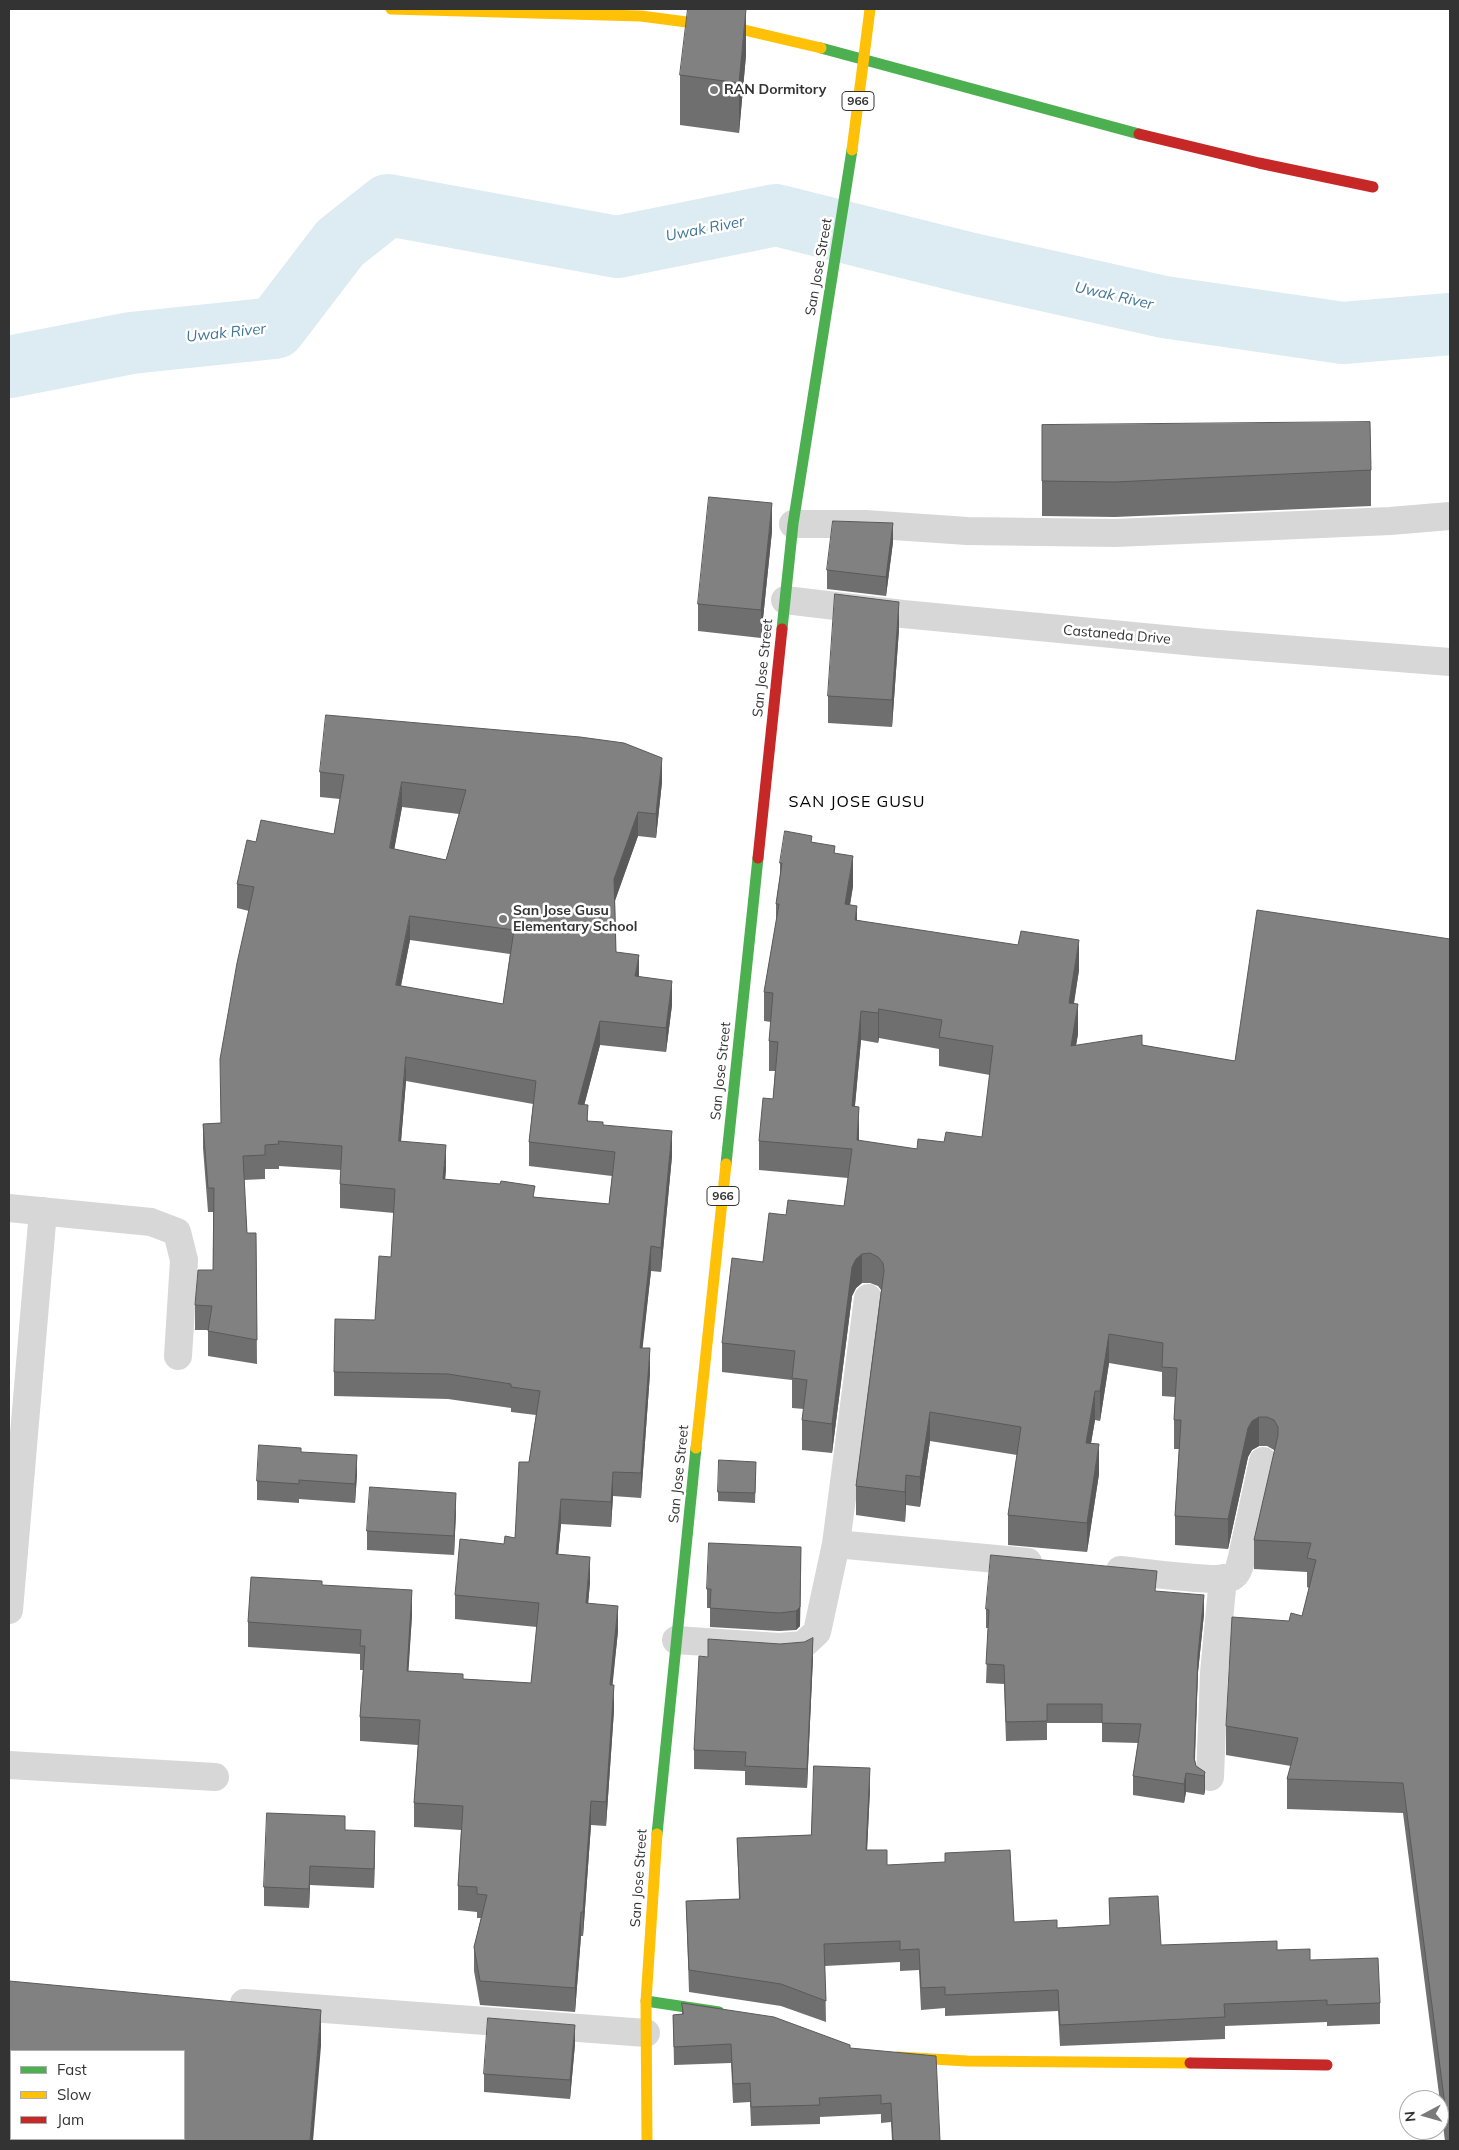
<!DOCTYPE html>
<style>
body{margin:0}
#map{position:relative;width:1459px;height:2150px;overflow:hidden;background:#fff;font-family:Mulish,sans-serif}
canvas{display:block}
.frame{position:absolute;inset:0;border:10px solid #333;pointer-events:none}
.legend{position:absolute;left:10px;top:2050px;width:175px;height:90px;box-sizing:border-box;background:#fff;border:1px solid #adadad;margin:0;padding:6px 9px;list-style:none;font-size:15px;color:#333}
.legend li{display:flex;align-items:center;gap:10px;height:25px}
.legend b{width:25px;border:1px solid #adadad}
.north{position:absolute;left:1399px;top:2090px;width:50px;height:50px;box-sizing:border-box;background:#fff;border:1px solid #adadad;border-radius:50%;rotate:264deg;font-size:14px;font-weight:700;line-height:20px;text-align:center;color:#333}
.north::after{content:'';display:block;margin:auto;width:18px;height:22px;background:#7a7a7a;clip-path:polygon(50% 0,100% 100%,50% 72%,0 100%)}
</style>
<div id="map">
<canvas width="1459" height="2150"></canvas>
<div class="frame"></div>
<ul class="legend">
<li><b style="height:6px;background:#4caf50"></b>Fast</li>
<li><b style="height:6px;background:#ffc107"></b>Slow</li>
<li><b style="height:6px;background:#c62828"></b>Jam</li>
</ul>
<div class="north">N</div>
</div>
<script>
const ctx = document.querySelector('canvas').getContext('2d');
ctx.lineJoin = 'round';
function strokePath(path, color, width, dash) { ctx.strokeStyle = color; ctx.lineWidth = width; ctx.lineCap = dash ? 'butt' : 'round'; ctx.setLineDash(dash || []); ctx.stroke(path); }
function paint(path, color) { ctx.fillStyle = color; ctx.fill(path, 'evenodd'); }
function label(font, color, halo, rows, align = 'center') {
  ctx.font = font + ' Mulish,sans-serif'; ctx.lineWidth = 5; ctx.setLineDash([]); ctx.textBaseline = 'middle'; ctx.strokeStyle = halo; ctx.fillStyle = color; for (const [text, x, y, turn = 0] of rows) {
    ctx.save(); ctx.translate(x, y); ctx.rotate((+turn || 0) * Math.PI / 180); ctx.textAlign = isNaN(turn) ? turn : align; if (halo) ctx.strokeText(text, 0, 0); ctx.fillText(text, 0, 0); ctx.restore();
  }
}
const river = new Path2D(`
 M 9,367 L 131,343 L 275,328 L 340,243 L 388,205 L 617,247 L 776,215 L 972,264 L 1164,307 L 1343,333 L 1450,324`);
const street = new Path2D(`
 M 793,524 L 865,524 L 967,531 L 1115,533 L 1390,521 L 1450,516
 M 785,600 L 903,614 L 1206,643 L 1450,662
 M 9,1208 L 151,1222 L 177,1232 L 184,1260 L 178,1356
 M 836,1544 L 1028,1562
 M 1120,1570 C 1141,1572 1217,1583 1232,1577 C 1239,1573 1240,1564 1242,1557 L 1263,1461
 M 9,1610 L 43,1211
 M 676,1640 L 779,1647 L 803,1645 L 817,1632 L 836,1544 L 868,1298
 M 9,1765 L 215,1777
 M 1210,1777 L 1214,1673 L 1223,1578
 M 244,2003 L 646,2033`);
const fast = new Path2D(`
 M 821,48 L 1139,134
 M 782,629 L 793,524 L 852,150
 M 726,1164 L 758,858
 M 657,1834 L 696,1448
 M 646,2001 L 719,2012`);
const slow = new Path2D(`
 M 391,9 L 641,16 L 740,29 L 821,48
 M 852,150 L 870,9
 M 696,1448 L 726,1164
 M 898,2057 L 967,2061 L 1190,2063
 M 647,2141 L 646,2001 L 657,1834`);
const jam = new Path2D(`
 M 1139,134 L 1259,163 L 1373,187
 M 758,858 L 782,629
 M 1190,2063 L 1327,2065`);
const wall = new Path2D(`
 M 746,55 L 739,133 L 680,125 L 680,75 Z
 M 1042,425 L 1371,470 L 1371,506 L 1115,517 L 1042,516 Z
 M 772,531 L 761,638 L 698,631 L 698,604 Z
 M 893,542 L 886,596 L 827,589 L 827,570 Z
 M 899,629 L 892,727 L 828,723 L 828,696 Z
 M 320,772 L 662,782 L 656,838 L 638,836 L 615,901 L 616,952 L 639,977 L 672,1005 L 666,1052 L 600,1045 L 584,1105 L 588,1121 L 603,1125 L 672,1156 L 661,1272 L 651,1271 L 642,1348 L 650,1373 L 641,1498 L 613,1496 L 611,1527 L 561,1524 L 558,1554 L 590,1582 L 588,1604 L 618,1631 L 612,1685 L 614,1710 L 606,1826 L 591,1825 L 583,1936 L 581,1936 L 575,2012 L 480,2005 L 474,1971 L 474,1947 L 481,1918 L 477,1918 L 477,1912 L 458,1910 L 458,1886 L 461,1830 L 414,1827 L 414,1803 L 418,1745 L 360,1741 L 360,1717 L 363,1670 L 360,1670 L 360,1654 L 248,1647 L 248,1622 L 322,1585 L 412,1615 L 408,1671 L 463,1679 L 531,1683 L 537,1627 L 455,1619 L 455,1595 L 504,1544 L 515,1538 L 529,1462 L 536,1415 L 511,1412 L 511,1408 L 448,1399 L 334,1396 L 334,1372 L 375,1320 L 391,1257 L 394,1213 L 340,1208 L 340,1184 L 341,1170 L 279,1166 L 279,1169 L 265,1169 L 265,1179 L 244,1180 L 247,1233 L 256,1233 L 257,1364 L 208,1356 L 208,1330 L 195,1330 L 195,1305 L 213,1270 L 213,1212 L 208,1212 L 203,1148 L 203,1124 L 221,1123 L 249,911 L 237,908 L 237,884 L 334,834 L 340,799 L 320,797 ZM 402,807 L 459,814 L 446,860 L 394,849 ZM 410,940 L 510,954 L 503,1004 L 401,986 ZM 406,1081 L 533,1104 L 529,1142 L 529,1166 L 612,1176 L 609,1204 L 535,1197 L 445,1179 L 446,1169 L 401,1141 Z
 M 812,842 L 835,853 L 853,886 L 850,905 L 857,920 L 1079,970 L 1074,1004 L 1078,1034 L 1076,1045 L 1142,1045 L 1235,1061 L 1450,939 L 1450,2141 L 1445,2141 L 1403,1813 L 1287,1809 L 1287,1779 L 1291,1766 L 1226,1755 L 1226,1726 L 1289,1621 L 1302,1616 L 1309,1588 L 1307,1587 L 1307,1572 L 1254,1569 L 1254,1540 L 1275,1451 L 1274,1450 L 1267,1446 L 1259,1446 L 1252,1450 L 1248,1457 L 1228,1549 L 1175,1545 L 1175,1516 L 1179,1449 L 1174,1449 L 1174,1420 L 1175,1397 L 1162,1396 L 1162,1372 L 1109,1363 L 1100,1421 L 1095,1420 L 1091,1443 L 1099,1474 L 1087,1552 L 1008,1545 L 1008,1515 L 1017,1455 L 930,1441 L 920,1507 L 906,1505 L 905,1522 L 856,1515 L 856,1486 L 881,1290 L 878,1286 L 870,1283 L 862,1283 L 856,1288 L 852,1296 L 832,1453 L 802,1450 L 802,1420 L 804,1409 L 792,1408 L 792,1380 L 722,1372 L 722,1343 L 786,1215 L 844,1206 L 848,1178 L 759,1170 L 759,1141 L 773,1099 L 775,1071 L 769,1071 L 769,1041 L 771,1022 L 764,1021 L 764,992 L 776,922 L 776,904 L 780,875 L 780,863 ZM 879,1038 L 939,1049 L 939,1066 L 990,1075 L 982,1137 L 944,1142 L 917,1149 L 859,1141 L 859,1136 L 855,1106 L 861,1040 L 878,1043 Z
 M 301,1452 L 357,1474 L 355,1503 L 299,1499 L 299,1503 L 257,1500 L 257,1481 Z
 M 756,1471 L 755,1503 L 718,1501 L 718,1492 Z
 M 456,1511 L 454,1555 L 367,1550 L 367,1531 Z
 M 801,1547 L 800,1626 L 796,1630 L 779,1631 L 710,1627 L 710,1608 L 707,1608 L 707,1589 Z
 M 1156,1592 L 1204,1614 L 1198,1672 L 1195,1760 L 1196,1766 L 1205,1772 L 1205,1791 L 1204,1795 L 1186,1792 L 1184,1803 L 1133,1795 L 1133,1776 L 1138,1743 L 1102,1742 L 1102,1723 L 1047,1723 L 1047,1740 L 1006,1741 L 1004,1684 L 986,1683 L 988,1628 L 986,1628 L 986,1609 Z
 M 708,1657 L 813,1657 L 807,1788 L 745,1785 L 745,1771 L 694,1769 L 694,1750 Z
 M 870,1789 L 867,1850 L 887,1865 L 1014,1922 L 1057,1928 L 1110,1925 L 1109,1898 L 1161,1945 L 1277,1950 L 1310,1960 L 1380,2003 L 1380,2024 L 1327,2026 L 1327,2022 L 1225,2026 L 1225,2039 L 1060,2046 L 1058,2011 L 945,2016 L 945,2008 L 921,2010 L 919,1970 L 900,1971 L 900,1962 L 825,1966 L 826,2022 L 781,2006 L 689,1992 L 686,1901 L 739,1899 L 737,1838 L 811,1835 Z
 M 345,1830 L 375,1850 L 374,1888 L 310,1885 L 309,1908 L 264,1906 L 264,1887 Z
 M 682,2003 L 850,2048 L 940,2141 L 892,2141 L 891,2122 L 881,2123 L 881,2114 L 820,2117 L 820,2124 L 751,2126 L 750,2102 L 733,2103 L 731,2063 L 674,2065 L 673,2015 L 682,2014 Z
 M 575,2044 L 570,2099 L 484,2092 L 484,2074 Z`);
const shadedWall = new Path2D(`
 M 746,9 L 746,55 L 739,133 L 739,83 Z
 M 772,503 L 772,531 L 761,638 L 761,610 Z
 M 893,523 L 893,542 L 886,596 L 886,577 Z
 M 899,602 L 899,629 L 892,727 L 892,700 Z
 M 662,758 L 662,782 L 656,838 L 656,814 Z
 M 402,782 L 402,807 L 390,873 L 390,848 Z
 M 638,812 L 638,836 L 614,903 L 614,879 Z
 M 853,856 L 853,886 L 845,934 L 845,904 Z
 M 857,906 L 857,936 L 855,920 Z
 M 410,916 L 410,940 L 396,1010 L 396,985 Z
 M 1079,940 L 1079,970 L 1069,1032 L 1069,1003 Z
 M 639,955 L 639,979 L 635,976 Z
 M 672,981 L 672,1005 L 666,1052 L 666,1028 Z
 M 1078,1004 L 1078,1034 L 1071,1075 L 1071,1046 Z
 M 879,1009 L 879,1038 L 878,1043 L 878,1013 Z
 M 861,1011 L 861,1040 L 852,1136 L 852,1106 Z
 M 600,1021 L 600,1045 L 578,1129 L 578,1104 Z
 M 406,1057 L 406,1081 L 399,1165 L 399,1141 Z
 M 859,1107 L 859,1136 L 857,1170 L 857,1140 Z
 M 672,1131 L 672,1156 L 661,1272 L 661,1248 Z
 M 446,1145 L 446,1169 L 443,1204 L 443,1179 Z
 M 651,1246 L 651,1271 L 640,1372 L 640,1348 Z
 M 862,1254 L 862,1283 L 856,1288 L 852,1296 L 832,1453 L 832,1424 L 852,1267 L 856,1259 Z
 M 1109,1334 L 1109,1363 L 1100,1421 L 1100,1391 Z
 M 650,1348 L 650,1373 L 641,1498 L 641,1473 Z
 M 1095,1391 L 1095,1420 L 1086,1472 L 1086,1443 Z
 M 930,1412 L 930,1441 L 920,1507 L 920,1477 Z
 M 1259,1417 L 1259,1446 L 1252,1450 L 1248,1457 L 1228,1549 L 1228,1519 L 1248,1428 L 1252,1421 Z
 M 1099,1444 L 1099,1474 L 1087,1552 L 1087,1523 Z
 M 357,1455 L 357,1474 L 355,1503 L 355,1484 Z
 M 613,1472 L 613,1496 L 611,1527 L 611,1502 Z
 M 906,1475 L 906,1505 L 905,1522 L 905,1492 Z
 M 456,1493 L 456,1511 L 454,1555 L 454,1536 Z
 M 561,1499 L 561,1524 L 556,1578 L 556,1554 Z
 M 801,1547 L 800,1626 L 796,1630 L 796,1611 Z
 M 590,1557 L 590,1582 L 586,1628 L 586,1603 Z
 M 412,1590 L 412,1615 L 407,1695 L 407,1671 Z
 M 1204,1595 L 1204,1614 L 1198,1672 L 1194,1776 L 1198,1654 Z
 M 618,1606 L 618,1631 L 610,1710 L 610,1685 Z
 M 813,1638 L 813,1657 L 807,1788 L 807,1769 Z
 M 614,1685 L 614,1710 L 606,1826 L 606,1802 Z
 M 870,1768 L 870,1789 L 866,1872 L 866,1850 Z
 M 1205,1772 L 1205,1791 L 1204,1795 L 1204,1776 Z
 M 1186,1773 L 1186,1792 L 1184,1803 L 1184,1784 Z
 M 591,1801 L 591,1825 L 583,1936 L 583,1912 Z
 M 375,1831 L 375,1850 L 374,1888 L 374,1869 Z
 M 310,1866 L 310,1885 L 309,1908 L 309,1889 Z
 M 581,1912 L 581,1936 L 575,2012 L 575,1988 Z
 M 321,2010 L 321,2046 L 313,2141 L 310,2141 Z
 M 575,2025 L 575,2044 L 570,2099 L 570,2080 Z`);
const building = new Path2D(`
 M 688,9 L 746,9 L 739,83 L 680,75 Z
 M 1370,422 L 1371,470 L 1115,482 L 1042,481 L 1042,425 Z
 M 709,497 L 772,503 L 761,610 L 698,604 Z
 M 833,521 L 893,523 L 886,577 L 827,570 Z
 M 835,594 L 899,602 L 892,700 L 828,696 Z
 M 326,715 L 580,737 L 624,743 L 662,758 L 656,814 L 638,812 L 614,879 L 616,952 L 639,955 L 635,976 L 672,981 L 666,1028 L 600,1021 L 578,1104 L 588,1105 L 587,1121 L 603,1122 L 603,1125 L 672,1131 L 661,1248 L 651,1246 L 640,1348 L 650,1348 L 641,1473 L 613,1472 L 611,1502 L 561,1499 L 556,1554 L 590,1557 L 586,1603 L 618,1606 L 610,1685 L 614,1685 L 606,1802 L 591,1801 L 583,1912 L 581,1912 L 575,1988 L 480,1981 L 474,1947 L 487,1895 L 477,1894 L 477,1887 L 458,1886 L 463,1806 L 414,1803 L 420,1720 L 360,1717 L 365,1646 L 360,1646 L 361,1630 L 248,1622 L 251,1577 L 322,1581 L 322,1585 L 412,1590 L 407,1671 L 463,1674 L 463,1679 L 531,1683 L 539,1603 L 455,1595 L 460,1539 L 504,1544 L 505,1536 L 515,1538 L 519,1462 L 529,1462 L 540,1391 L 511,1387 L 511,1384 L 448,1374 L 334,1372 L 335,1319 L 375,1320 L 379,1256 L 391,1257 L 395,1189 L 340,1184 L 342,1146 L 278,1141 L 279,1144 L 265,1145 L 265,1155 L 243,1156 L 247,1233 L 256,1233 L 257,1340 L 208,1331 L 212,1306 L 195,1305 L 198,1270 L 213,1270 L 214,1188 L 208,1188 L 203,1124 L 221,1123 L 220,1059 L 237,963 L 254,887 L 237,884 L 247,840 L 256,842 L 261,820 L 334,834 L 344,775 L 320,772 ZM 402,782 L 466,790 L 446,860 L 390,848 ZM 410,916 L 514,930 L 503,1004 L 396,985 ZM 406,1057 L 536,1081 L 529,1142 L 615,1152 L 609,1204 L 533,1197 L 535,1186 L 501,1181 L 500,1184 L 443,1179 L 446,1145 L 399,1141 Z
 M 785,831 L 812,836 L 811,842 L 835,846 L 834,853 L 853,856 L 845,904 L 857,906 L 855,920 L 1018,945 L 1021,931 L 1079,940 L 1069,1003 L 1078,1004 L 1071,1046 L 1142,1035 L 1142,1045 L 1235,1061 L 1257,910 L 1450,939 L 1450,2113 L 1446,2113 L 1403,1783 L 1287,1779 L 1298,1738 L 1226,1726 L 1232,1617 L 1289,1621 L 1291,1613 L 1302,1616 L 1316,1560 L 1307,1558 L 1311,1543 L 1254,1540 L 1278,1435 L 1278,1427 L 1274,1420 L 1267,1417 L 1259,1417 L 1252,1421 L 1248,1428 L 1228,1519 L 1175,1516 L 1181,1420 L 1174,1420 L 1177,1368 L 1162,1367 L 1163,1343 L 1109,1334 L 1100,1391 L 1095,1391 L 1086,1443 L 1099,1444 L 1087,1523 L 1008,1515 L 1021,1427 L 930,1412 L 920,1477 L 906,1475 L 905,1492 L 856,1486 L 884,1271 L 883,1263 L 878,1257 L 870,1253 L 862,1254 L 856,1259 L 852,1267 L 832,1424 L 802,1420 L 807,1380 L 792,1378 L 795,1351 L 722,1343 L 732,1258 L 763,1262 L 769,1213 L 786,1215 L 788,1200 L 844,1206 L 852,1149 L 759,1141 L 763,1098 L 773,1099 L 778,1042 L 769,1041 L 773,993 L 764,992 L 779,904 L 776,904 L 782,863 L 780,863 ZM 879,1009 L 942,1020 L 939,1037 L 993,1046 L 982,1137 L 946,1132 L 944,1142 L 918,1139 L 917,1149 L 857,1140 L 859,1107 L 852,1106 L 861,1011 L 878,1013 Z
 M 259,1445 L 301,1448 L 301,1452 L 357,1455 L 355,1484 L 299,1480 L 299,1484 L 257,1481 Z
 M 719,1460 L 756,1462 L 755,1493 L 718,1492 Z
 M 370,1487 L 456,1493 L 454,1536 L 367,1531 Z
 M 709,1543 L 801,1547 L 800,1607 L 796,1611 L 779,1613 L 710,1608 L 711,1589 L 707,1589 Z
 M 991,1555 L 1157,1571 L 1155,1591 L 1204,1595 L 1198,1654 L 1194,1758 L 1196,1766 L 1205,1772 L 1204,1776 L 1186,1773 L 1184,1784 L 1133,1776 L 1141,1724 L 1102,1723 L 1102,1704 L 1047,1704 L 1047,1721 L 1006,1722 L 1004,1665 L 986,1664 L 989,1610 L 986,1609 Z
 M 813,1638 L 807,1769 L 745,1766 L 746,1752 L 694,1750 L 699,1656 L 708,1657 L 708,1639 L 780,1644 L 804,1642 Z
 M 814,1766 L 870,1768 L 866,1850 L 887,1850 L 887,1865 L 945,1862 L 945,1853 L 1010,1850 L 1014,1922 L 1057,1920 L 1057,1928 L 1110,1925 L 1109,1898 L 1158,1896 L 1161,1945 L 1277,1941 L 1277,1950 L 1310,1949 L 1310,1960 L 1378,1958 L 1380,2003 L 1327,2005 L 1327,2000 L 1224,2004 L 1225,2017 L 1060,2025 L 1058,1990 L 945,1995 L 945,1987 L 921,1988 L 919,1949 L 900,1950 L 900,1941 L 824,1944 L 826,2001 L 781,1984 L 689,1970 L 686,1901 L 740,1899 L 737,1838 L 811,1835 Z
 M 267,1813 L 345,1816 L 345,1830 L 375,1831 L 374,1869 L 310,1866 L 309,1889 L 264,1887 Z
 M 9,1981 L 321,2010 L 310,2141 L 9,2141 ZM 11,2051 L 184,2051 L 184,2139 L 11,2139 Z
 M 682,2003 L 774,2017 L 850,2045 L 850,2048 L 936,2056 L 940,2141 L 893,2141 L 891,2103 L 881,2104 L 881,2095 L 819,2098 L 820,2105 L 751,2107 L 750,2083 L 733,2084 L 731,2044 L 674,2047 L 673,2015 L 683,2014 Z
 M 488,2018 L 575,2025 L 570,2080 L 484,2074 Z`);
const markers = [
 [714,90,5,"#7a7a7a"],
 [503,919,5,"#7a7a7a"]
];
const shields = [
 [858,101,32],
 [723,1196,32]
];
const shieldNames = [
 ["966",858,101],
 ["966",723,1196]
];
const poiNames = [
 ["RAN Dormitory",724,90],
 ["San Jose Gusu",513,911],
 ["Elementary School",513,927]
];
const streetNames = [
 ["San Jose Street",819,267,-80],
 ["Castaneda Drive",1117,635,5],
 ["San Jose Street",763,668,-84],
 ["San Jose Street",721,1071,-84],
 ["San Jose Street",679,1474,-84],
 ["San Jose Street",639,1878,-86]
];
const waterNames = [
 ["Uwak River",705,229,-11],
 ["Uwak River",1114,296,13],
 ["Uwak River",226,333,-6]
];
const quarterNames = [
 ["SAN JOSE GUSU",857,802]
];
strokePath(river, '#ddebf3', 62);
strokePath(street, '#d7d7d7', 28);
strokePath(fast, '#4caf50', 11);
strokePath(slow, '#ffc107', 11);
strokePath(jam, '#c62828', 11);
paint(wall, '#6f6f6f');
paint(shadedWall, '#5a5a5a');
paint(building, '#818181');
strokePath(building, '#5a5a5a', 1);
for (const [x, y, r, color] of markers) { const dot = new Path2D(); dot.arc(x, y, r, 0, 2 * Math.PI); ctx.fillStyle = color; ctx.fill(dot); strokePath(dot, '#fff', 2); }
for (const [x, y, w] of shields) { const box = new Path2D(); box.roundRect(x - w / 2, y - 9.5, w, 19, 4); ctx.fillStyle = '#fff'; ctx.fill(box); strokePath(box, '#333', 1); }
label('bold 12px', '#333', null, shieldNames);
label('bold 14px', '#333', '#fff', poiNames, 'left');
label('14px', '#333', '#fff', streetNames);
label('italic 15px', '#3f7597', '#fff', waterNames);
ctx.letterSpacing = '1px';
label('16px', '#000', '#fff', quarterNames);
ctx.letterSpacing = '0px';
</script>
